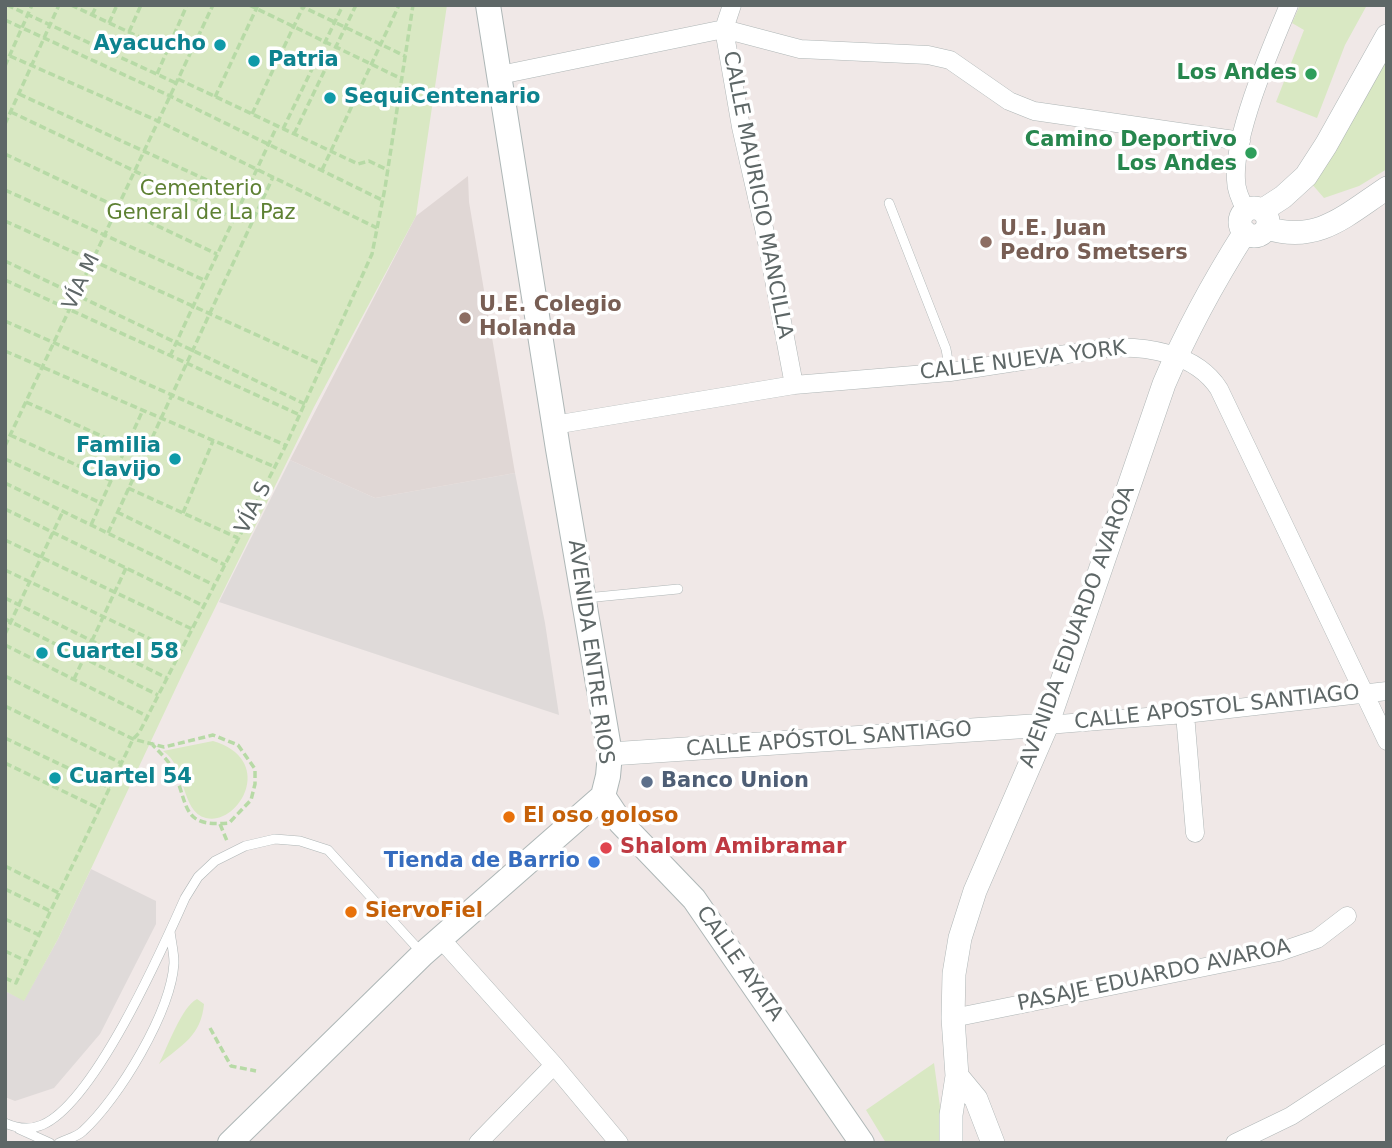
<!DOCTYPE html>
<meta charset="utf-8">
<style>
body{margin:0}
#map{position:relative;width:1392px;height:1148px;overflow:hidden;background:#f0e8e7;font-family:"DejaVu Sans",sans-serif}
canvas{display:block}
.frame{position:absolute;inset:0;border:7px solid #5e6767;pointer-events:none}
</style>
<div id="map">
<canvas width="1392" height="1148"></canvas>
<div class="frame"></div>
</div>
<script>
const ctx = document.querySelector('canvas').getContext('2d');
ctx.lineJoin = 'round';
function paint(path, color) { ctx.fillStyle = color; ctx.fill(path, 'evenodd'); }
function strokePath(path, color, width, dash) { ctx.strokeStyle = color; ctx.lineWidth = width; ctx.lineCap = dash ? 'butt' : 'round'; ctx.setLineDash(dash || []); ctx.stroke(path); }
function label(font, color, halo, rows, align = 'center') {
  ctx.font = font + ' "DejaVu Sans",sans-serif'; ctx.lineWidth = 7; ctx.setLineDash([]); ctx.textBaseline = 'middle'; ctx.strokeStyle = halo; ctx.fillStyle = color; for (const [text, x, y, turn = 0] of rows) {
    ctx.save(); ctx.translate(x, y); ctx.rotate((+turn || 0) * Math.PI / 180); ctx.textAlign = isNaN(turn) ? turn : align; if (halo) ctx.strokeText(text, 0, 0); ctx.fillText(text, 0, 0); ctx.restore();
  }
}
const industrial = new Path2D(`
 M 290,460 L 375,498 L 515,473 L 545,623 L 559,715 L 219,602 Z
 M 91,869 L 156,901 L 156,924 L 100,1034 L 54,1088 L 15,1101 L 5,1097 L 5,991 L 24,1000 L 58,939 Z`);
const education = new Path2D(`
 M 468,176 L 469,202 L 515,473 L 375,498 L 290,460 L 416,216 Z`);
const green = new Path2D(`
 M 5,5 L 447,5 L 416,216 L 314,407 L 182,675 L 58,939 L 24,1001 L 5,991 Z
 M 1300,5 L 1367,5 L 1345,45 L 1317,118 L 1276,102 L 1304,30 L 1292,23 Z
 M 1387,46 L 1387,169 L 1359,186 L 1324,198 L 1311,183 Z
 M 213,741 C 277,760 239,826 206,818 C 180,812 187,766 163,751 Z
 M 197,999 L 204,1004 C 201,1036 182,1045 159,1064 C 167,1048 182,1006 197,999 Z
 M 934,1063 L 945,1143 L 886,1143 L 866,1110 Z`);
const path = new Path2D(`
 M 7,5 L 176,83
 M 71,5 L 167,50
 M 249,5 L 402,79
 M 299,5 L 405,56
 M 92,15 L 97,5
 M 5,20 L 170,96 L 382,200
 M 109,23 L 117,5
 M 129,32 L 141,5
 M 10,56 L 158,121 L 377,228
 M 5,66 L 32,5
 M 157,74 L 187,5
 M 178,79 L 358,164 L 369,161 L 388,170
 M 19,94 L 244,197
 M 215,97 L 258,5
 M 11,112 L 233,218
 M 252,114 L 304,5
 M 5,124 L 59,5
 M 283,129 L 343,5
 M 294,134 L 356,5
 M 5,154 L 217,254
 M 322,170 L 399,5
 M 5,190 L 204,280
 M 5,221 L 323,365
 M 5,261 L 305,404
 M 5,280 L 300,415
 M 5,321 L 285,445
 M 5,351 L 275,467
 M 170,356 L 277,126
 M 26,402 L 126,447
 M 10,435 L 112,481
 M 5,446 L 213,5
 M 5,459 L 101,503
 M 5,483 L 214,585
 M 128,488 L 238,538
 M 5,509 L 204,606
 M 117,512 L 225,565
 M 183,513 L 213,441
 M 91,525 L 142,412
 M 108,533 L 273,177
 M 5,540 L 192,629
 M 5,570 L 180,653
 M 5,598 L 167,678
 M 5,619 L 158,695
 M 5,634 L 63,511
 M 5,645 L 147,716
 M 5,676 L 133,739 L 164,747 L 213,735 L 238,745 L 255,769 L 255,784 L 251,800 L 229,823 C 183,827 189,809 175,774 C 170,761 160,753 151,743
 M 74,679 L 126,568
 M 5,706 L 121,763
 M 5,738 L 110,788
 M 5,763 L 100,809
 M 220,824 L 227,841
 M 5,866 L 59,893
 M 5,889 L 50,911
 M 5,919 L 39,935
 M 5,951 L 26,961
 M 5,978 L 16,983 L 133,739 L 139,733 L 286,445 L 372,254 L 385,188 L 413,5
 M 210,1028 L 231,1066 L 256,1071`);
const service = new Path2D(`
 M 889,203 L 946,349 L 950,372
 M 586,598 L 678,589
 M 5,1123 C 16,1128 30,1130 42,1125 C 94,1103 161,952 185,898 L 198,877 L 215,861 L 245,846 L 275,839 L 300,841 L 328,850 L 421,952
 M 19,1129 L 50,1143
 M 59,1143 C 67,1139 77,1137 83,1131 C 119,1098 171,1012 174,963 C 174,952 171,941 170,931`);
const minor = new Path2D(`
 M 732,5 L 724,29 L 741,127 L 766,237 L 794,385
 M 500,75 L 724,29 L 800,49 L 928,55 L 950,60 L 1009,101 L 1034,111 L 1241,141
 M 1246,210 C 1241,201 1236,191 1236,180 C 1233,135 1271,48 1289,5
 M 554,425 L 794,385 L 950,372 L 1106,348 C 1145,345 1196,353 1219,389 L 1387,741
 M 1185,714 L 1195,833
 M 1047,725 L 1185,714 L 1387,691
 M 441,939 L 554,1065 L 619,1143
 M 953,1018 L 1279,952 L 1317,939 L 1347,916
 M 478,1143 L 554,1065
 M 1235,1143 L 1291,1116 L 1387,1053`);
const tertiary = new Path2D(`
 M1240 222a14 14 0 1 1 28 0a14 14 0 1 1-28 0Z
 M 1263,210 L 1283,197 L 1306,176 L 1326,145 L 1387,36
 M 1267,228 C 1318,244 1346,215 1387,188
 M 610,754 L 1047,725
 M 957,1076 L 976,1099 L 993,1143
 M 951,1143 L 951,1115 L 957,1076 L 953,1018 L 954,974 L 960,938 L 975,891 L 1047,725 L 1164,384 C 1187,330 1214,281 1245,232`);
const secondary = new Path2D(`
 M 603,796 L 621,823 L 694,899 L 862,1143
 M 230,1143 L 423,954 L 603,796 L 608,776 L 610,754 L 558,449 L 488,5`);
const markers = [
 [220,45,7,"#0f9aa8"],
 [254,61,7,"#0f9aa8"],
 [1311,74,7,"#2e9e5b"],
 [330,98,7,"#0f9aa8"],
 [1251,153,7,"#2e9e5b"],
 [986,242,7,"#8d6e63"],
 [465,318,7,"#8d6e63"],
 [175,459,7,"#0f9aa8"],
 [42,653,7,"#0f9aa8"],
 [55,778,7,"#0f9aa8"],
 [647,782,7,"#5c6f8a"],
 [509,817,7,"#e8710a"],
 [606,848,7,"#e0444e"],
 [594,862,7,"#3f7fe0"],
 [351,912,7,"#e8710a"]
];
const cultureNames = [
 ["Ayacucho",206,45,"right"],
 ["Patria",268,61],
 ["SequiCentenario",344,98],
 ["Familia",161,447,"right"],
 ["Clavijo",161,471,"right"],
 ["Cuartel 58",56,653],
 ["Cuartel 54",69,778]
];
const leisureNames = [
 ["Los Andes",1297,74],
 ["Camino Deportivo",1237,141],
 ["Los Andes",1237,165]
];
const parkNames = [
 ["Cementerio",201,190],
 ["General de La Paz",201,214]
];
const streetNames = [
 ["CALLE MAURICIO MANCILLA",757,195,79],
 ["VÍA M",82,282,-65],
 ["CALLE NUEVA YORK",1023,361,-7],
 ["VÍA S",254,508,-63],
 ["AVENIDA EDUARDO AVAROA",1078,627,-70],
 ["AVENIDA ENTRE RIOS",590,652,82],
 ["CALLE APOSTOL SANTIAGO",1217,708,-6],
 ["CALLE APÓSTOL SANTIAGO",829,740,-4],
 ["CALLE AYATA",739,964,55],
 ["PASAJE EDUARDO AVAROA",1154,976,-12]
];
const educationNames = [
 ["U.E. Juan",1000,230],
 ["Pedro Smetsers",1000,254],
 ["U.E. Colegio",479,306],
 ["Holanda",479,330]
];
const serviceNames = [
 ["Banco Union",661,782]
];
const foodNames = [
 ["El oso goloso",523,817],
 ["SiervoFiel",365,912]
];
const healthNames = [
 ["Shalom Amibramar",620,848]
];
const shopNames = [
 ["Tienda de Barrio",580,862]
];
paint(industrial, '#dfdad9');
paint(education, '#e0d7d5');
paint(green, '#d9e8c3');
strokePath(service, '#afb6b6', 10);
strokePath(minor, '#afb6b6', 19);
strokePath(tertiary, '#afb6b6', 24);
strokePath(secondary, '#aeb7b7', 26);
strokePath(path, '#b7daa6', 3.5, [7, 3.5]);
strokePath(service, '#fff', 9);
strokePath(minor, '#fff', 18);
strokePath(tertiary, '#fff', 23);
strokePath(secondary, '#fff', 24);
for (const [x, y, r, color] of markers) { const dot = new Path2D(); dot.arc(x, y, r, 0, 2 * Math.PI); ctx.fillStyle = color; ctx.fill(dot); strokePath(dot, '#fff', 2.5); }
label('bold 21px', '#0d838f', '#fff', cultureNames, 'left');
label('bold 21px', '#27864d', '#fff', leisureNames, 'right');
label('21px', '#5e8133', '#fff', parkNames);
label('21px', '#5e6767', '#fff', streetNames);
label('bold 21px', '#785e54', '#fff', educationNames, 'left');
label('bold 21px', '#4e5e75', '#fff', serviceNames, 'left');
label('bold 21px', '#c56008', '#fff', foodNames, 'left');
label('bold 21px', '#be3a42', '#fff', healthNames, 'left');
label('bold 21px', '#366cbe', '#fff', shopNames, 'right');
</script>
